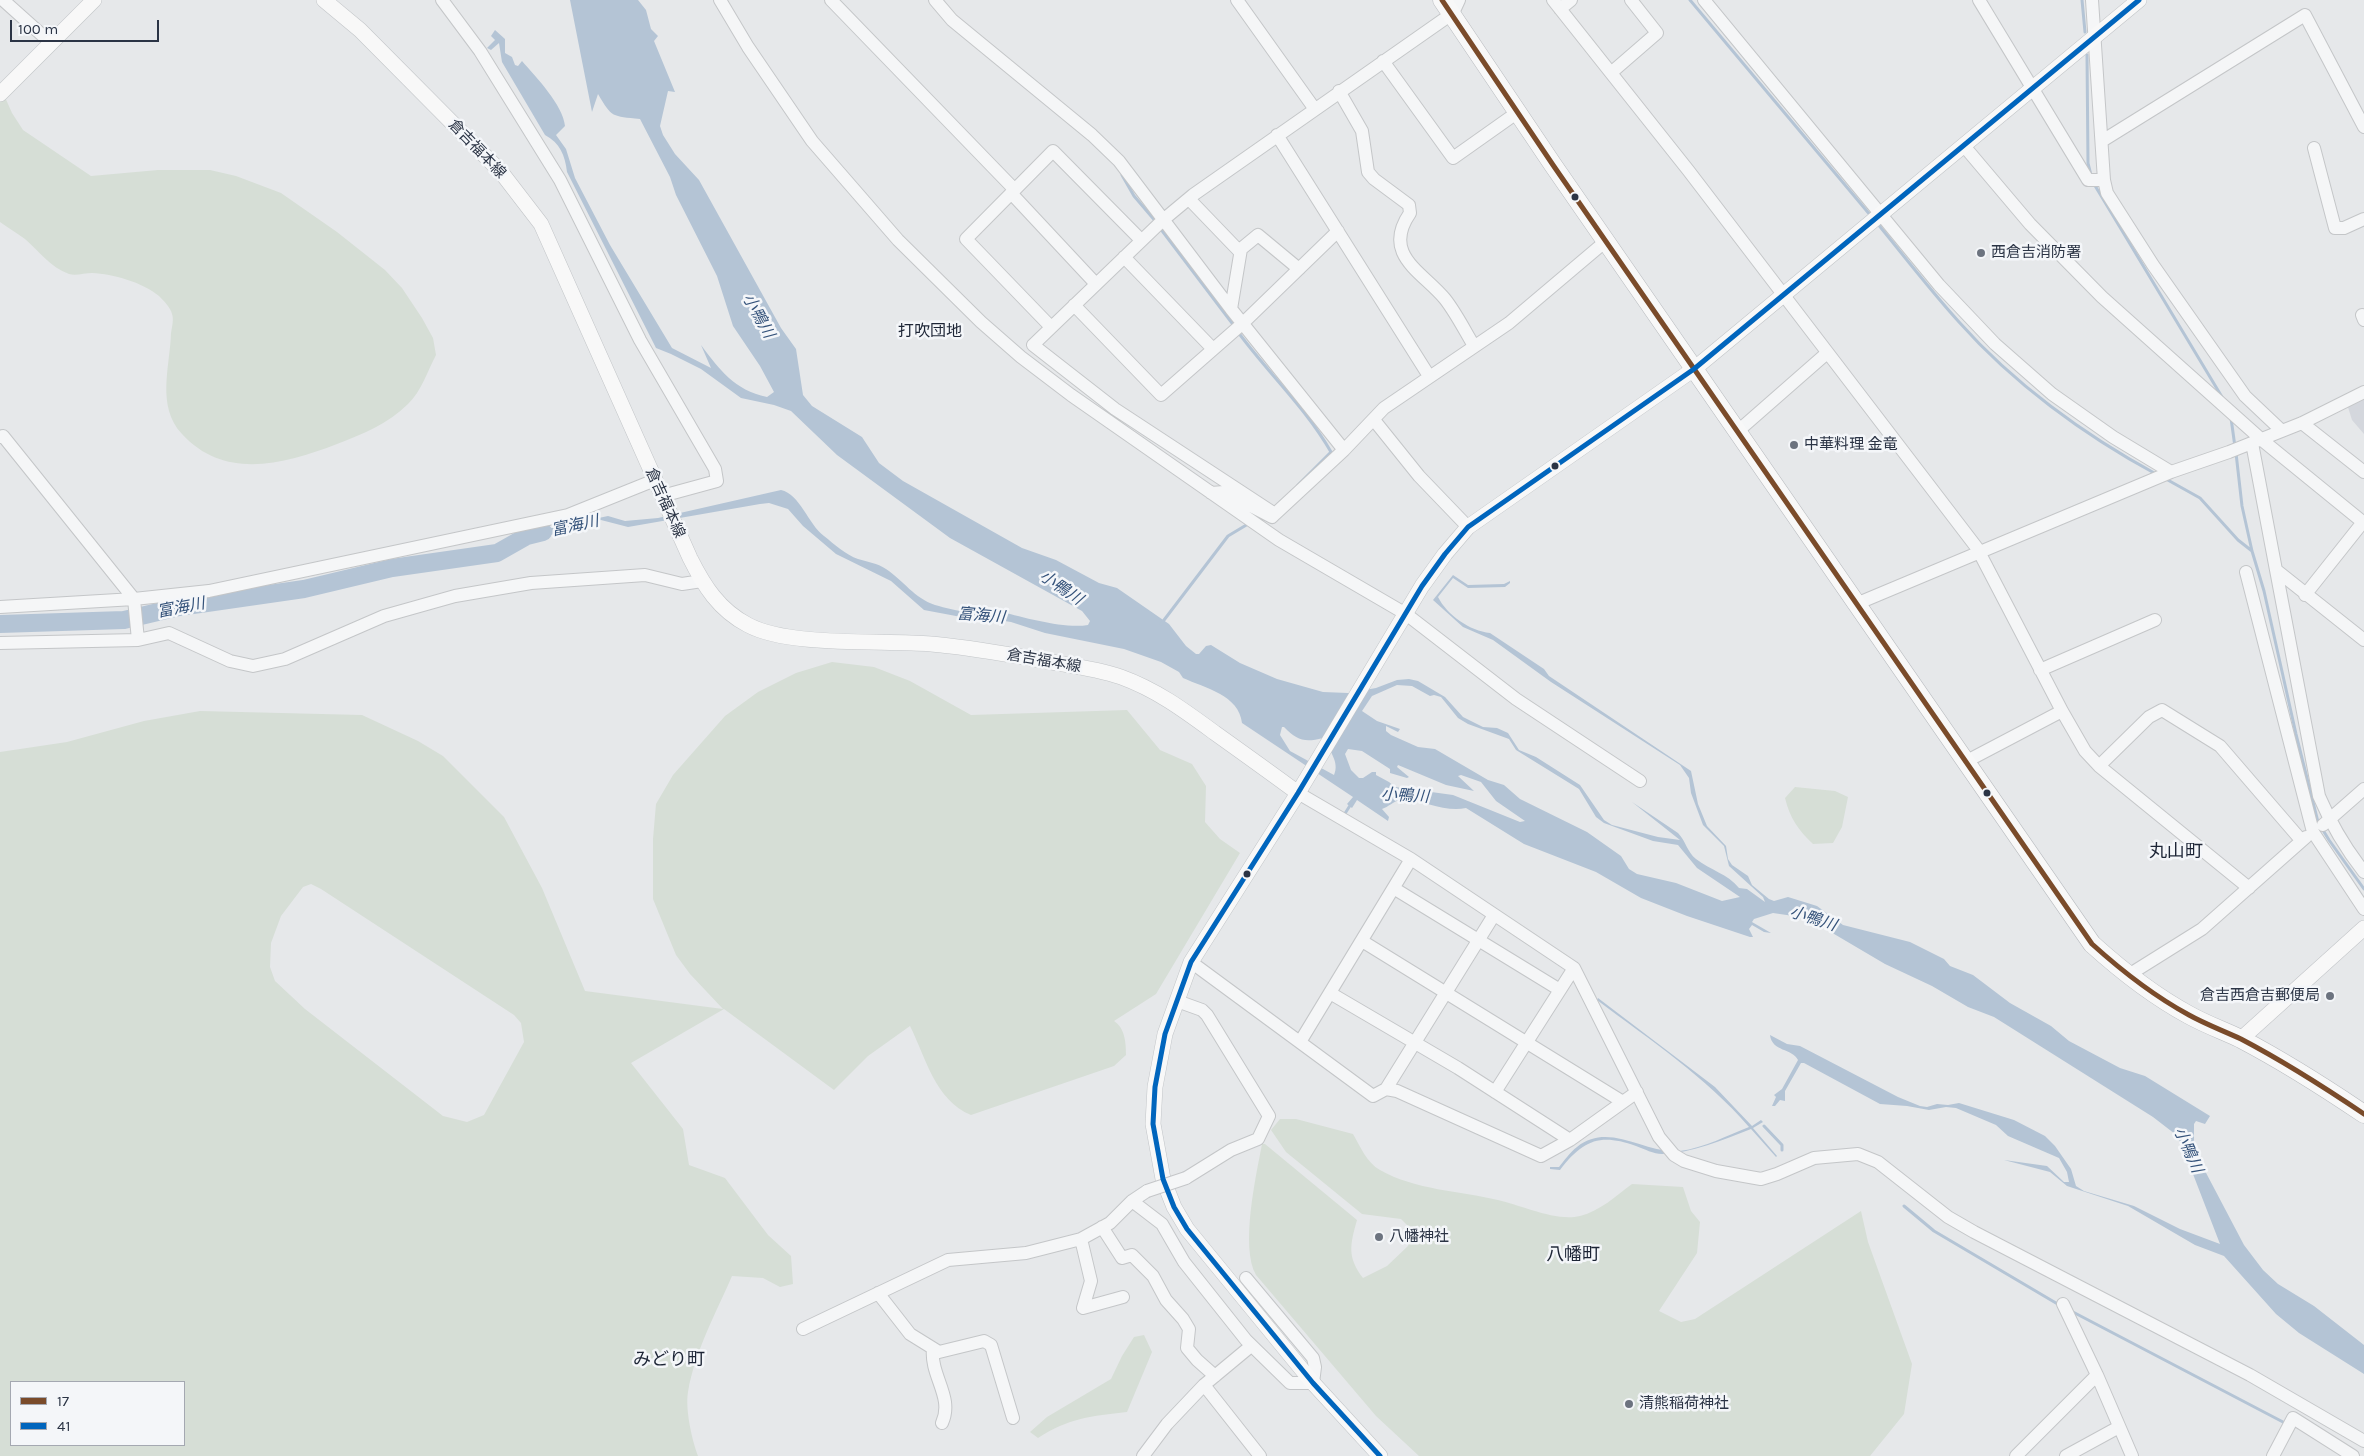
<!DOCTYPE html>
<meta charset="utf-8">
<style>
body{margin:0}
#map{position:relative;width:2364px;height:1456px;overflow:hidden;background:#e6e8ea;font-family:Karla,sans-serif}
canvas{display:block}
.legend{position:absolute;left:10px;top:1381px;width:175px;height:65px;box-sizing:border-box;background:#f4f6f9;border:1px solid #a4a8b1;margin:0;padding:6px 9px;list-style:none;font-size:15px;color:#2b3445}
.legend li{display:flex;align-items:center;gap:10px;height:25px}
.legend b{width:25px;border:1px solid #a4a8b1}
.scale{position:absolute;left:10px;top:20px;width:149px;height:22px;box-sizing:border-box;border:2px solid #2b3445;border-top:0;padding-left:6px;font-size:15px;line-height:18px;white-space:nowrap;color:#2b3445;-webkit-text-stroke:4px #f4f6f9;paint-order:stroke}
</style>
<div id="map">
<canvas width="2364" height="1456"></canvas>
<ul class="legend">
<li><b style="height:6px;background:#7a4b2a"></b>17</li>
<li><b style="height:6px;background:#0065bd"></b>41</li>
</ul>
<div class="scale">100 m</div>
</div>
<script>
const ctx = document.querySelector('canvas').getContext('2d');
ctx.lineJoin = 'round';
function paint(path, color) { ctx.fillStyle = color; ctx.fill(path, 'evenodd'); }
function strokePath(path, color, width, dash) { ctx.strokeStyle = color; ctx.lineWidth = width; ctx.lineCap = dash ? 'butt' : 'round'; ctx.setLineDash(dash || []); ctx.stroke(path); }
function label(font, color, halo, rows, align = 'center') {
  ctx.font = font + ' Karla,"Noto Sans JP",sans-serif'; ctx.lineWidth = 5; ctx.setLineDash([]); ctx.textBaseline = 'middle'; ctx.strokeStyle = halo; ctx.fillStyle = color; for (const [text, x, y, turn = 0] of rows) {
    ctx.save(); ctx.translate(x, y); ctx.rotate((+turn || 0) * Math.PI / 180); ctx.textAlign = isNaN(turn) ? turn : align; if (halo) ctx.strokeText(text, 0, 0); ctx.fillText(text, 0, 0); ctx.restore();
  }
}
const built = new Path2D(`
 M 2364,395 L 2364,434 L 2352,420 L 2347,404 Z`);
const green = new Path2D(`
 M 0,86 L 12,113 L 23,130 L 91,176 L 158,170 L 210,170 L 236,176 L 281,193 L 337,232 L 385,270 L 402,288 L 422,318 L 433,338 L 436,355 C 428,370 421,392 408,404 C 388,424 363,434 337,444 C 285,464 225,481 182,434 C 156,406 170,367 171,333 C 172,327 174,319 172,314 C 171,308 163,300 159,296 C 142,282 113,274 92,273 C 85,273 76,276 69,274 C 50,267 40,252 25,239 C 17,233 8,228 0,222 Z
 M 832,662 L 874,667 L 910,681 L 971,715 L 1127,710 L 1160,750 L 1192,764 L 1206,786 L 1205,822 L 1220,839 L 1240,853 L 1156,994 L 1114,1021 C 1125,1028 1126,1043 1126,1055 L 1114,1066 L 971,1115 C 935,1100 926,1058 910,1026 L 868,1056 L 834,1090 L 724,1009 L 631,1063 L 683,1129 L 689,1165 L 725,1178 L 768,1235 L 791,1256 L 793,1284 L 780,1287 L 763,1278 L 732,1276 C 716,1313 695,1351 688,1392 C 685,1409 692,1440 698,1456 L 0,1456 L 0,752 L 67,742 L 144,721 L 200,711 L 362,715 L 418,741 L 443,756 L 504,817 L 542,888 L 585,991 L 723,1009 L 690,974 L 676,955 L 653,899 L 653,839 L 656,804 L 673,775 L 725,716 L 758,692 L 796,673 ZM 311,884 L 321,889 L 514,1015 L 521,1023 L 524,1042 L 484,1115 L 467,1122 L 443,1116 L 305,1009 L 275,981 L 270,967 L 271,943 L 281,916 L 303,887 ZM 11,1382 L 184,1382 L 184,1445 L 11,1445 Z
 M 1795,787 L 1835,791 L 1848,797 L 1842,827 L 1833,843 L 1813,844 C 1798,830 1790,818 1785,798 Z
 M 1280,1119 L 1296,1119 L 1353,1134 C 1360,1146 1367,1163 1380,1170 C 1415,1190 1460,1191 1498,1200 C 1521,1205 1556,1222 1580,1216 C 1600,1211 1616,1196 1632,1184 L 1683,1187 L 1691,1211 L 1700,1222 L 1697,1253 L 1659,1311 L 1681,1322 L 1695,1319 L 1861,1211 L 1868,1242 L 1912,1364 L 1904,1414 L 1870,1456 L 1419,1456 L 1376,1416 L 1256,1275 C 1240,1247 1256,1176 1262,1144 L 1265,1144 L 1357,1220 C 1350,1245 1347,1257 1363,1278 L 1387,1266 L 1408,1246 L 1412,1230 L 1401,1219 L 1362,1214 L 1286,1152 L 1271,1130 Z
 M 1144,1335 L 1152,1352 L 1127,1412 C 1091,1416 1069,1418 1038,1438 L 1030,1432 L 1047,1417 L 1111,1379 L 1122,1356 L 1134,1337 Z`);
const water = new Path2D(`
 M 570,0 L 638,0 L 646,10 L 651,29 L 658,36 L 654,41 L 675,92 L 668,91 L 660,126 L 663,135 L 675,154 L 699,180 L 781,328 L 796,349 L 803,395 L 812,406 L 862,437 L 879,463 L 903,481 L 1022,548 L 1056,560 L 1099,583 L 1117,588 L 1169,624 L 1186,646 L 1196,654 L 1199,654 L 1206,646 L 1211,645 L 1240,663 L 1277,679 L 1323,692 L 1348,693 L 1376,688 L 1397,680 L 1409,679 L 1418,681 L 1445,697 L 1463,717 L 1483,727 L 1497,728 L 1508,733 L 1519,750 L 1536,757 L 1580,785 L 1604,820 L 1612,825 L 1658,837 L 1680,840 L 1632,802 L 1678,833 C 1686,841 1687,852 1696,859 C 1710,870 1728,874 1739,888 L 1747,889 L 1765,902 L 1763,897 L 1729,866 L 1724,846 L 1703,825 L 1691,793 L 1689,778 L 1680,765 L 1551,682 L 1493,640 L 1463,627 L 1433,600 L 1453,575 L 1468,585 L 1504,584 L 1510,581 L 1510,583 L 1505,587 L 1468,588 L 1453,578 L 1438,597 C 1447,615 1470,631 1490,633 L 1544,669 L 1549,676 L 1691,771 L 1698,804 L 1707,826 L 1726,846 L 1728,859 L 1732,865 L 1748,876 L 1752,885 L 1769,899 L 1774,901 L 1788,897 L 1817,906 L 1843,925 L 1910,942 L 1944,959 L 1950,966 L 1973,975 L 2010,1003 L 2051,1026 L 2069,1041 L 2120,1068 L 2145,1076 L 2210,1116 L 2205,1124 L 2196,1121 L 2194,1124 L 2194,1150 L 2244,1245 L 2263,1270 L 2278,1284 L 2314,1306 L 2364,1345 L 2364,1374 L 2299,1333 L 2276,1314 L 2224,1256 L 2195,1245 L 2128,1206 L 2067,1186 L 2050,1172 L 2004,1160 L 2047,1166 L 2064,1182 L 2069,1182 L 2067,1172 L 2059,1158 L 2008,1136 L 1996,1125 L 1956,1108 L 1946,1107 L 1929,1110 L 1907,1106 L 1880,1104 L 1804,1063 L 1801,1063 L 1785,1091 L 1785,1101 L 1780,1100 L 1775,1106 L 1772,1106 L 1776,1097 L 1774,1095 L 1782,1089 L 1798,1060 C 1792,1048 1772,1052 1770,1035 L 1787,1044 L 1800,1046 L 1898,1097 L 1920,1106 L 1927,1107 L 1937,1104 L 1948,1105 L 1959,1103 L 2014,1120 L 2045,1136 L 2055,1146 L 2071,1169 L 2076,1186 L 2084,1191 L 2134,1206 L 2180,1229 L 2220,1244 L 2181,1143 L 2175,1134 L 2153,1117 L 1994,1017 L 1968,1007 L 1932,986 L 1885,964 L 1807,918 L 1773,913 L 1754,919 L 1752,922 L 1771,933 L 1764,932 L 1752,925 L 1749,929 L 1753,937 L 1750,937 L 1687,916 L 1641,898 L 1596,872 L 1524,844 L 1466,808 C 1445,813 1422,799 1400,800 C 1394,801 1388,807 1382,809 L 1389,817 L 1388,821 L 1357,800 L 1352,808 L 1347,804 L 1353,797 L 1242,723 C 1239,695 1205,688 1183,678 L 1179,672 L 1161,662 L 1124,649 L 1045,633 L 1011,622 L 986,618 L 972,619 L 924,610 L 891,581 L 836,554 L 803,526 L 788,509 L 769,503 L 760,504 L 628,527 L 601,520 L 562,533 L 520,539 L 518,535 L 608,516 L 625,521 L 658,518 L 781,490 C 800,494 808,524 824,536 C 834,544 846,555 858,559 C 868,562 877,563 886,569 C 904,581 914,598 935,605 C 945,608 958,611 969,612 C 981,613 990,609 1002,612 C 1026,618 1065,629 1088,625 L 1090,621 L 1082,611 L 950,538 L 837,455 L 791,411 L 774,405 L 741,398 L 701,369 L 671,354 L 656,348 L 567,172 C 565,155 560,143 545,135 L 502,62 L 499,43 L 491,50 L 487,48 L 495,40 L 491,36 L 495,30 L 505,39 L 505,53 L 512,57 L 515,65 L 518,66 L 522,61 C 536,77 563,105 565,126 L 556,135 L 566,149 L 575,178 L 610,245 L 672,348 L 711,368 L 701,345 C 720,370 734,390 767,397 L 774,392 L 760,366 L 733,326 L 717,276 L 676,195 L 670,177 L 640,119 C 612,116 612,118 598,94 L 592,112 ZM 1397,685 L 1412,686 L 1430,696 L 1434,695 L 1441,697 L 1458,718 L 1468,724 L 1509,739 L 1516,750 L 1579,789 L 1596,817 L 1604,823 L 1653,841 L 1678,845 L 1697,868 L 1740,897 L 1722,901 L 1676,883 L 1637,874 L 1629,869 L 1621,856 L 1587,832 L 1520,799 L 1504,785 L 1488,780 L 1435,749 L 1418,747 L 1391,735 L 1386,731 L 1386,726 L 1398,732 L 1400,729 L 1377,721 L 1362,711 L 1372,696 ZM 1282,727 L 1284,727 C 1297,740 1304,743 1323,738 C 1329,750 1340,762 1334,775 L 1290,751 L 1280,735 ZM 1348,749 L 1362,751 L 1390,769 L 1390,773 L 1407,778 L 1409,777 L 1397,767 L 1398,765 L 1446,785 L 1474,791 L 1458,776 L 1461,775 L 1481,782 L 1496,801 L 1525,821 L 1520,822 L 1453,795 L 1395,787 L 1389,782 L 1376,775 L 1376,772 L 1372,772 L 1363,778 L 1359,778 L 1351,770 L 1345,754 Z
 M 1598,998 L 1715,1087 L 1752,1126 L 1761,1120 L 1763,1122 L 1753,1128 L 1777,1156 L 1776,1157 L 1751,1129 C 1722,1140 1693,1153 1662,1154 C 1654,1154 1644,1149 1636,1146 C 1600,1133 1583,1140 1560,1170 L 1550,1169 L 1550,1167 L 1559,1167 C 1564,1161 1570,1152 1577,1147 C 1610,1121 1645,1155 1680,1151 C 1704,1148 1728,1135 1749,1127 C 1706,1077 1650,1040 1597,1000 Z`);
const stream = new Path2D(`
 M 1690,0 L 1871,216
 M 2082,0 L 2085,32
 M 2087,55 L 2088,163 L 2091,175
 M 1122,175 L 1134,196 L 1157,223
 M 2094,184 L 2222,397
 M 1877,223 C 1904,256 1930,290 1959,322 C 2013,383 2084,435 2156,474
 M 1160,228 L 1235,327
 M 1238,332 C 1268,373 1306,408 1331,452 L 1298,485
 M 2231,418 L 2235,447
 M 2236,453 L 2242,506 L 2252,551 L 2264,591 L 2296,734 L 2318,822 L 2329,840 L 2364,889
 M 2166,479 L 2200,498 L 2238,540 L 2252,551
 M 1161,624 L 1228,536 L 1248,524
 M 1344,815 L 1351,804
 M 1764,1126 L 1782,1145 L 1782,1150
 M 1904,1206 L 1934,1231 L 2061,1306
 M 2071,1311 L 2283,1422`);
const river = new Path2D(`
 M 0,624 L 124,620 L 179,607 L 304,589 L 392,568 L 497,553 L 527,536 L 543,532`);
const minor = new Path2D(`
 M 3,0 L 51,43
 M 442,0 L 480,51 L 560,180 L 640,340 L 715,469 L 717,481 L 662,496
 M 720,0 L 748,47 L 812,141 L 898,240 L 981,322 L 1021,357 L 1071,395 L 1279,540 L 1406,614 L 1516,699 L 1640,781
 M 831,0 L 1015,190
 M 935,0 L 952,20 L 1092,135 L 1119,161 L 1231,309 L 1344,450
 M 1237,0 L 1314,108
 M 1553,0 L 1688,170 L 1977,548 L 2062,711 L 2085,751 L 2099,766 L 2149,717 L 2162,710 L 2220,746 L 2301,840
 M 1704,0 L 1939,285 L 1995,344 L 2052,394 L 2113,437 L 2171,472
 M 1979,0 L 2088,180 L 2104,180
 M 2092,0 L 2104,180 L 2107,193 L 2153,265 L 2245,396 L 2282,431
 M 1560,9 L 1571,0
 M 1383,61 L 1453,158 L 1518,112
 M 1612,72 L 1657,33 L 1631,0
 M 1339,91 L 1362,131 L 1368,172 L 1374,179 L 1409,205 L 1410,213 C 1381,255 1423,272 1445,299 C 1456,313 1465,331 1474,346
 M 1277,135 L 1429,376
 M 2102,141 L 2305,15 L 2364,127
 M 1964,146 L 2030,224 L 2102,297 L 2262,440 L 2364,523
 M 2314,148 L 2335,228 L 2344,228 L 2364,219
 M 1011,193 L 1096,284
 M 1189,199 L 1240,252
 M 1124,257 L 1213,349
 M 1074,305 L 1161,395 L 1242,324 L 1338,231
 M 1231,309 L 1241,249 L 1258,235 L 1299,269
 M 2362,315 L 2364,320
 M 1051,327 L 966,239 L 1053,151 L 1141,240
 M 1374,420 L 1419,476 L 1468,527
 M 2302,423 L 2364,472
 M 1738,431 L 1827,353
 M 0,437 L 3,436 L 134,599 L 138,640
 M 2252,443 L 2276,570 L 2364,640
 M 1211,493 L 1224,492 L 1272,517 L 1275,514 L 1115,409 L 1033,345 L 1163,220 L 1193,195 L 1453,13 L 1459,0
 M 1275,514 L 1344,450 L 1384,408 L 1509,323 L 1606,241
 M 2276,570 L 2319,796 C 2331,824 2345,848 2364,872
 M 2246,572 L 2313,832 L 2364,909
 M 2305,595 L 2363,522
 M 1856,604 L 2171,472 L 2229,452 L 2302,423 L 2364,392
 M 0,607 L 134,599 L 209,591 L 568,515 L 655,480
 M 0,643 L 138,640 L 169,633 L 230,661 L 253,666 L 285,659 L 384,616 L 455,596 L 531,583 L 645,575 L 682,584 L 702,581
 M 2040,670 L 2155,620
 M 1965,762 L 2062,711
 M 2099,766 L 2249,888
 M 1298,793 L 1411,859 L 1574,968 L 1659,1137 L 1674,1155 L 1684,1161 L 1716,1171 L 1761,1179 L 1777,1174 L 1814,1158 L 1858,1154 L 1878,1162 L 1948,1217 L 1974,1232 L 2250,1375 L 2364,1441
 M 2323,825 L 2364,789
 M 1395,889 L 1560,990
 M 1362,941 L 1623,1102
 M 1191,962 L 1373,1096 L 1386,1089 L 1397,1091 L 1541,1156 L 1570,1140 L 1637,1092
 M 2127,976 L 2202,929 L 2306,837
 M 1330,993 L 1458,1068 L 1570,1140
 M 1177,1001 L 1202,1010 L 1207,1015 L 1269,1116 L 1258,1139 L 1231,1150 L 1186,1178
 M 1300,1042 L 1411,859
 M 1386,1089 L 1494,915
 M 1495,1092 L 1574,968
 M 1132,1201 L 1162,1224 L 1184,1262 L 1246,1340 L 1290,1383 L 1313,1383 L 1315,1367 L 1313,1358 L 1246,1278
 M 1102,1227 L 1122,1258 L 1132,1255 L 1153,1276 L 1166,1300 L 1183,1319 L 1189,1329 L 1187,1348 L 1197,1360 L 1215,1376
 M 1081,1239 L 1091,1281 L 1083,1308 L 1123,1297
 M 878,1293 L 910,1334 L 939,1352 L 984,1341 L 991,1345 L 1013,1418
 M 2063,1304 L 2097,1375 L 2132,1456
 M 803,1329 L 948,1260 L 1026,1253 L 1081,1239 L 1110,1223 L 1132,1201 L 1147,1191
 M 933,1349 C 930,1376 954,1397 942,1423
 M 1204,1385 L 1260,1456
 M 1143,1456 L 1167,1424 L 1204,1385 L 1251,1346
 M 2016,1456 L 2097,1375
 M 2066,1456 L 2119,1427
 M 2273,1456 L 2293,1418 L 2353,1456`);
const major = new Path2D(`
 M 324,0 L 360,30 L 501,172 L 541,224 L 690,558 C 704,586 719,610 748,625 C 789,647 882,640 931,644 C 968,647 1004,654 1040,660 C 1067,665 1095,668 1121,677 C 1157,690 1185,711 1215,733 C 1243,753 1271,773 1298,793
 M 0,94 L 94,0
 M 2241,1039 L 2364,928
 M 1380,1456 L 1313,1383 L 1187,1229 L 1174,1207 L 1163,1179 L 1153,1124 L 1155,1087 L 1165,1034 L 1191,962 L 1298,793 L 1422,586 L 1445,554 L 1468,527 L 1694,369 L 2139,0`);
const highway = new Path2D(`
 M 1442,0 L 1553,165 L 2092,944 C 2123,972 2152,995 2189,1015 C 2205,1024 2224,1031 2241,1039 C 2283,1061 2324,1087 2364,1114`);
const minorBridge = new Path2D(`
 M 1147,1191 L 1186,1178`);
const bus1 = new Path2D(`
 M 1442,0 L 1553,165 L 2092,944 C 2123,972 2152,995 2189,1015 C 2205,1024 2224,1031 2241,1039 C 2283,1061 2324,1087 2364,1114`);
const bus2 = new Path2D(`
 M 1380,1456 L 1313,1383 L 1187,1229 L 1174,1207 L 1163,1179 L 1153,1124 L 1155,1087 L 1165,1034 L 1191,962 L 1298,793 L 1422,586 L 1445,554 L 1468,527 L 1694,369 L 2139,0`);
const markers = [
 [1575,197,4.5,"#2b3445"],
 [1981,253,5,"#6c737f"],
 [1794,445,5,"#6c737f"],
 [1555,466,4.5,"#2b3445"],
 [1987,793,4.5,"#2b3445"],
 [1247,874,4.5,"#2b3445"],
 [2330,996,5,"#6c737f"],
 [1379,1237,5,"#6c737f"],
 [1629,1404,5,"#6c737f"]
];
const streetNames = [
 ["倉吉福本線",477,149,46],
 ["倉吉福本線",665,503,66],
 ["倉吉福本線",1044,661,10]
];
const poiNames = [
 ["西倉吉消防署",1991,253],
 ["中華料理 金竜",1804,445],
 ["倉吉西倉吉郵便局",2320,996,"right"],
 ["八幡神社",1389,1237],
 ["清熊稲荷神社",1639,1404]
];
const waterNames = [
 ["小鴨川",758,316,61],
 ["富海川",575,526,-12],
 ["小鴨川",1061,588,34],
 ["富海川",181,608,-11],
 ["富海川",981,616,5],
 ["小鴨川",1405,796,3],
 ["小鴨川",1813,919,18],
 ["小鴨川",2188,1150,66]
];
const neighbourhoodNames = [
 ["打吹団地",930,331]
];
const quarterNames = [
 ["丸山町",2176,852],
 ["八幡町",1573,1255],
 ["みどり町",669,1360]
];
paint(built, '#d4d7dd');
paint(green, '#d6ded6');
paint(water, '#b4c4d5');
strokePath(stream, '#b4c4d5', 3);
strokePath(river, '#b4c4d5', 18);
strokePath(minor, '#c4c6c8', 14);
strokePath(major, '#c2c5c8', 16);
strokePath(highway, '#b8bbbf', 19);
strokePath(minor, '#f5f6f7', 12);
strokePath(major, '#f8f8f8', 15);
strokePath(highway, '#f8f8f8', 18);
strokePath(minorBridge, '#c4c6c8', 14, []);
strokePath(minorBridge, '#f5f6f7', 12);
strokePath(bus1, '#7a4b2a', 5);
strokePath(bus2, '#0065bd', 5);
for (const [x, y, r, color] of markers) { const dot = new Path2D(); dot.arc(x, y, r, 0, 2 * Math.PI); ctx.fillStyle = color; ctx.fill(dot); strokePath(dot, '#f4f6f9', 2); }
label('15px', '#2b3445', '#f4f6f9', streetNames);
label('15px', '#2b3445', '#f4f6f9', poiNames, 'left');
label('italic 16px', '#34527a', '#f4f6f9', waterNames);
label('16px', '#1d2536', '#f4f6f9', neighbourhoodNames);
label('18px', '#1d2536', '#f4f6f9', quarterNames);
</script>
